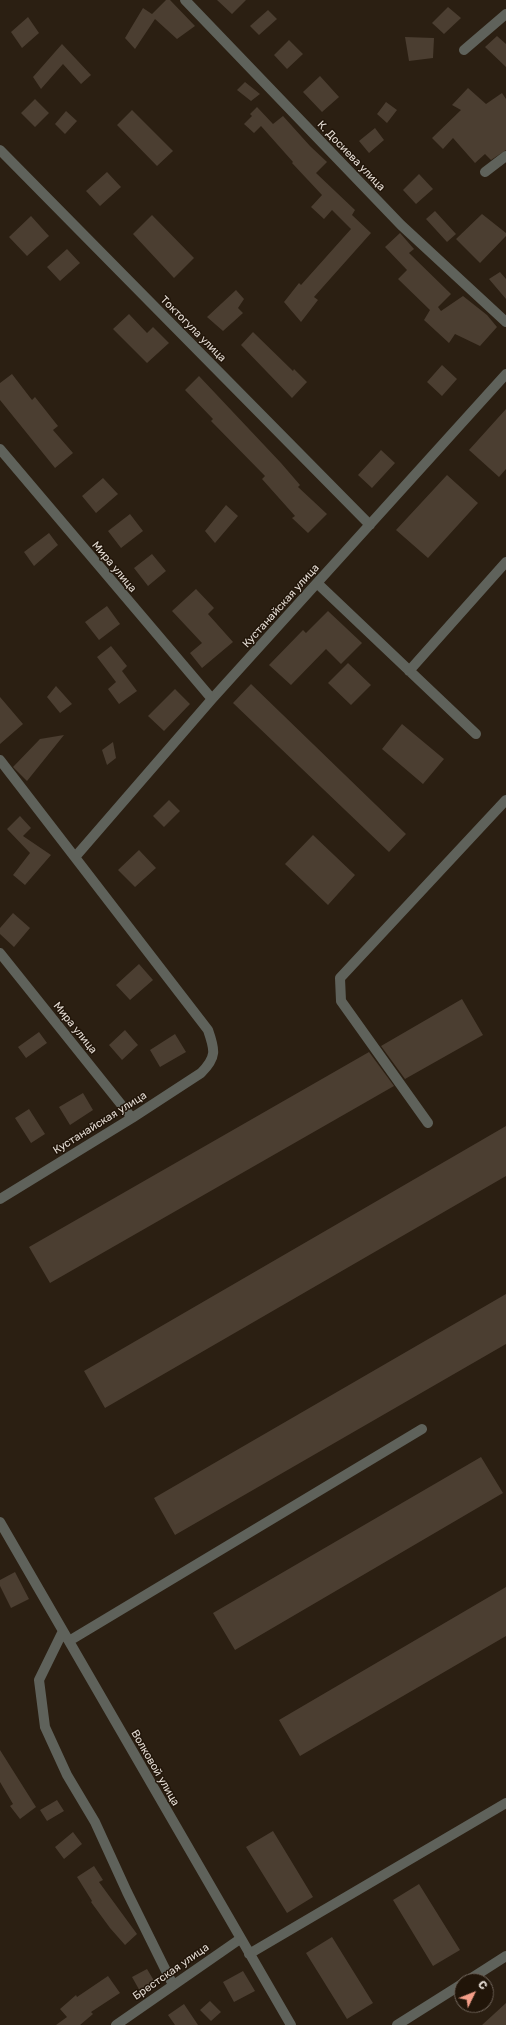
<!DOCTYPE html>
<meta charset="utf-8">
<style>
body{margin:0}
#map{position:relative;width:506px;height:2025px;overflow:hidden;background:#2b1f12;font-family:Rubik,sans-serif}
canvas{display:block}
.north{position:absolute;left:454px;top:1973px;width:40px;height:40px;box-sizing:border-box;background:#211509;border:1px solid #6f645a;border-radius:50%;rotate:47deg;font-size:11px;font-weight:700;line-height:16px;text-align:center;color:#e3dbd3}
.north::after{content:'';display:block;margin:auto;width:14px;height:18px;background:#f49e88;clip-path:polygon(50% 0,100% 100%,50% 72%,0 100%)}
</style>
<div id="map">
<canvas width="506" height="2025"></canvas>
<div class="north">С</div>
</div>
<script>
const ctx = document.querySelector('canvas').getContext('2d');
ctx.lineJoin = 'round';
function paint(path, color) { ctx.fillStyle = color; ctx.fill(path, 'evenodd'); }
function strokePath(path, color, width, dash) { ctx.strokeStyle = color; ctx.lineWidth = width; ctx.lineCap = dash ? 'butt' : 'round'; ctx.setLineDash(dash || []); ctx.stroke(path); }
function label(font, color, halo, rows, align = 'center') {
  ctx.font = font + ' Rubik,sans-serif'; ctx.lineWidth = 3; ctx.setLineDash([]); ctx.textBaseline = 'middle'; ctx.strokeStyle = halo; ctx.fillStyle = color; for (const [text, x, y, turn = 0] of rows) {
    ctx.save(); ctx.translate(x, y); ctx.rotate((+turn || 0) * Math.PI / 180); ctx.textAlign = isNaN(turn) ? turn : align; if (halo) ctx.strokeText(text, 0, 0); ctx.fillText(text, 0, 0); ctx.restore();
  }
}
const building = new Path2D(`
 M 166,0 L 170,0 L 195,26 L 177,39 L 155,19 L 135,49 L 125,38 L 143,8 L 152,14 Z
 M 217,0 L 246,0 L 232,14 Z
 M 448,7 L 461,18 L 444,34 L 432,23 Z
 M 268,10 L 277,19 L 259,35 L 250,26 Z
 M 28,17 L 39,33 L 22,48 L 11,32 Z
 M 497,36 L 506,44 L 506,67 L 485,47 Z
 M 405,37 L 434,38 L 433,58 L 409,61 Z
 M 289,40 L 303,54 L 287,69 L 274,55 Z
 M 62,44 L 91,75 L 81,84 L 63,64 L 41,89 L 33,77 Z
 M 320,76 L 339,97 L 322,112 L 303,92 Z
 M 245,82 L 260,94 L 251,101 L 237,90 Z
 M 468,88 L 486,104 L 502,93 L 506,99 L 506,150 L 491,160 L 485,154 L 475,163 L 453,138 L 443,149 L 432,138 L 461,110 L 452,105 Z
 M 35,99 L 49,113 L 35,127 L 21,113 Z
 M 386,102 L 397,110 L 387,123 L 377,114 Z
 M 257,107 L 273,124 L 283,116 L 310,146 L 327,162 L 316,173 L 355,210 L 352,215 L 371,233 L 314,297 L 318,300 L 301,322 L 284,302 L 299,283 L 301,285 L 351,229 L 332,210 L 324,219 L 311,207 L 322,195 L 292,163 L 293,162 L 261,126 L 254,133 L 244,124 L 252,116 L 250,114 Z
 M 132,110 L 173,151 L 157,166 L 117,125 Z
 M 66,111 L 77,121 L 65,134 L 55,124 Z
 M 375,128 L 384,140 L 369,153 L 359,141 Z
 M 107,172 L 121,187 L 100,206 L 86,191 Z
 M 419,174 L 433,189 L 416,204 L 403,190 Z
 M 435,211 L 456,234 L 447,242 L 426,219 Z
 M 482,214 L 506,233 L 506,236 L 480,263 L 456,239 Z
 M 152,215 L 194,258 L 174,278 L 133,234 Z
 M 31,216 L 49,236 L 27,256 L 9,237 Z
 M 400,233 L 414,249 L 409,253 L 451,294 L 438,307 L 441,311 L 463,296 L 487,315 L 497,327 L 480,346 L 455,334 L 449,343 L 424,320 L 430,310 L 398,279 L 407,270 L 385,247 Z
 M 67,249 L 80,263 L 60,281 L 47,267 Z
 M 500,272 L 506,279 L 506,299 L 489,279 Z
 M 236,290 L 244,299 L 238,308 L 243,313 L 223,331 L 207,317 Z
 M 129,314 L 147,333 L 153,327 L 169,343 L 147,363 L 113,329 Z
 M 253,332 L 293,371 L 294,369 L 307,382 L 292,398 L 241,345 Z
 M 442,365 L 457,379 L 442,396 L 427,382 Z
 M 12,374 L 32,400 L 35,397 L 58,426 L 53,430 L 73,453 L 55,468 L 0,400 L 0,383 Z
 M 199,376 L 281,463 L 300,485 L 298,487 L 327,514 L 308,533 L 292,518 L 295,516 L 262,479 L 265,476 L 211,421 L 213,419 L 185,390 Z
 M 506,409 L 506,469 L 499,477 L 469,450 Z
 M 381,450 L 395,463 L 372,488 L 358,475 Z
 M 447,475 L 478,503 L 428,558 L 396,530 Z
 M 103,478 L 118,494 L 96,513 L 82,496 Z
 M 226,505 L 238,516 L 215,543 L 205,531 Z
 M 130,514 L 143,531 L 121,548 L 108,531 Z
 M 49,533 L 58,545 L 34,566 L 24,552 Z
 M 152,554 L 166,571 L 148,586 L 134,568 Z
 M 196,589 L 214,608 L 208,614 L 233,642 L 202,668 L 190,653 L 202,643 L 172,611 Z
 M 107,606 L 120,624 L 99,640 L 85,622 Z
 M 328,611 L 362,643 L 341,664 L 326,649 L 291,685 L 269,665 L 303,630 L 306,633 Z
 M 111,646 L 127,666 L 122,671 L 137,691 L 119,704 L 108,689 L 116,682 L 97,657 Z
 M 348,663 L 371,685 L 351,705 L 328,683 Z
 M 251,684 L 406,834 L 389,852 L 233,703 Z
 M 56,686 L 72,704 L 60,713 L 47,697 Z
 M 175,689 L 190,704 L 164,731 L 148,716 Z
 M 0,697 L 23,724 L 0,744 Z
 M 402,724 L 444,759 L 423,784 L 382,749 Z
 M 64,735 L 27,781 L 13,767 L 40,739 Z
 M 113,742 L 116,758 L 107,765 L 102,750 Z
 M 169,800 L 180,811 L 164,827 L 153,816 Z
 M 20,816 L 31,828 L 23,836 L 51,855 L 25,885 L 13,875 L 30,853 L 7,829 Z
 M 313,835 L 355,875 L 328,905 L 285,864 Z
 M 139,850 L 156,868 L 135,887 L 118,870 Z
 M 13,913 L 30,928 L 14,947 L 0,934 L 0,928 Z
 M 139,964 L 153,980 L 130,1000 L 116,985 Z
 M 462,999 L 483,1035 L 405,1079 L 381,1046 Z
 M 125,1030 L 138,1045 L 122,1060 L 109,1045 Z
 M 39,1032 L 47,1043 L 26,1058 L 18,1047 Z
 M 175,1034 L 186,1052 L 160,1067 L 150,1050 Z
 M 369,1052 L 394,1086 L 50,1283 L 29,1247 Z
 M 83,1093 L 93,1110 L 70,1125 L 59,1107 Z
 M 29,1109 L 45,1134 L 31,1143 L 15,1118 Z
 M 506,1126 L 506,1176 L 105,1408 L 84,1371 Z
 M 506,1294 L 506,1344 L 175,1535 L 154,1498 Z
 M 481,1457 L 503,1493 L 235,1650 L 213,1613 Z
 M 15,1572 L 29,1599 L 11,1608 L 0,1586 L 0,1580 Z
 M 506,1587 L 506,1636 L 300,1756 L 279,1720 Z
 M 0,1750 L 36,1807 L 20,1819 L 10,1806 L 13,1804 L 0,1782 Z
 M 57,1800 L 64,1811 L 47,1821 L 40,1810 Z
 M 273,1831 L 313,1897 L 287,1913 L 246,1847 Z
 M 73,1832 L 82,1844 L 64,1859 L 55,1847 Z
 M 94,1866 L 103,1880 L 99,1882 L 137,1934 L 125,1945 L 110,1928 L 91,1902 L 92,1901 L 77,1877 Z
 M 419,1884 L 460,1950 L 433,1966 L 393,1900 Z
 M 332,1937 L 373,2003 L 347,2019 L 306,1953 Z
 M 147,1969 L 156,1984 L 141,1993 L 132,1977 Z
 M 243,1971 L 255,1991 L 234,2002 L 223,1982 Z
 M 108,1976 L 120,1993 L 91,2012 L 93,2014 L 80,2025 L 56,2025 L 67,2017 L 60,2009 L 76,1995 L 77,1997 Z
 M 210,2001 L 221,2012 L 211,2021 L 200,2010 Z
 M 506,2003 L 506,2025 L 482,2025 Z
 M 184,2004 L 198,2025 L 175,2025 L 168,2015 Z`);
const minor = new Path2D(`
 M 185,0 L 401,225 L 506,322
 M 464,50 L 506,14
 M 0,150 L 370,525
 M 485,172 L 506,156
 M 0,449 L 212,699
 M 317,583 L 476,734
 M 409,671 L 506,562
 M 0,760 L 208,1030 C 215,1050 217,1057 201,1073 L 132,1118 L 0,1199
 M 76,856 L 212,699 L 506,374
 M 0,953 L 132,1118
 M 428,1123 L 341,1001 L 340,978 L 506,800
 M 0,1522 L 291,2025
 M 63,1631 L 39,1680 L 45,1727 L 67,1775 L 95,1822 L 127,1892 L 173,1985
 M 69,1641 L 422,1429
 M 249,1954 L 506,1803
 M 467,1981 L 506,1956
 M 116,2025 L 240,1939
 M 397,2025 L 462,1984`);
const streetNames = [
 ["К. Досиева улица",351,156,46],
 ["Токтогула улица",193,329,45],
 ["Мира улица",114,567,50],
 ["Кустанайская улица",281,606,-48],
 ["Мира улица",75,1028,51],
 ["Кустанайская улица",100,1123,-32],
 ["Волковой улица",155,1768,60],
 ["Брестская улица",171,1972,-35]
];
paint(building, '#4b3e31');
strokePath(minor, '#5f625b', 10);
label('11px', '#e3dbd3', '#211509', streetNames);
</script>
